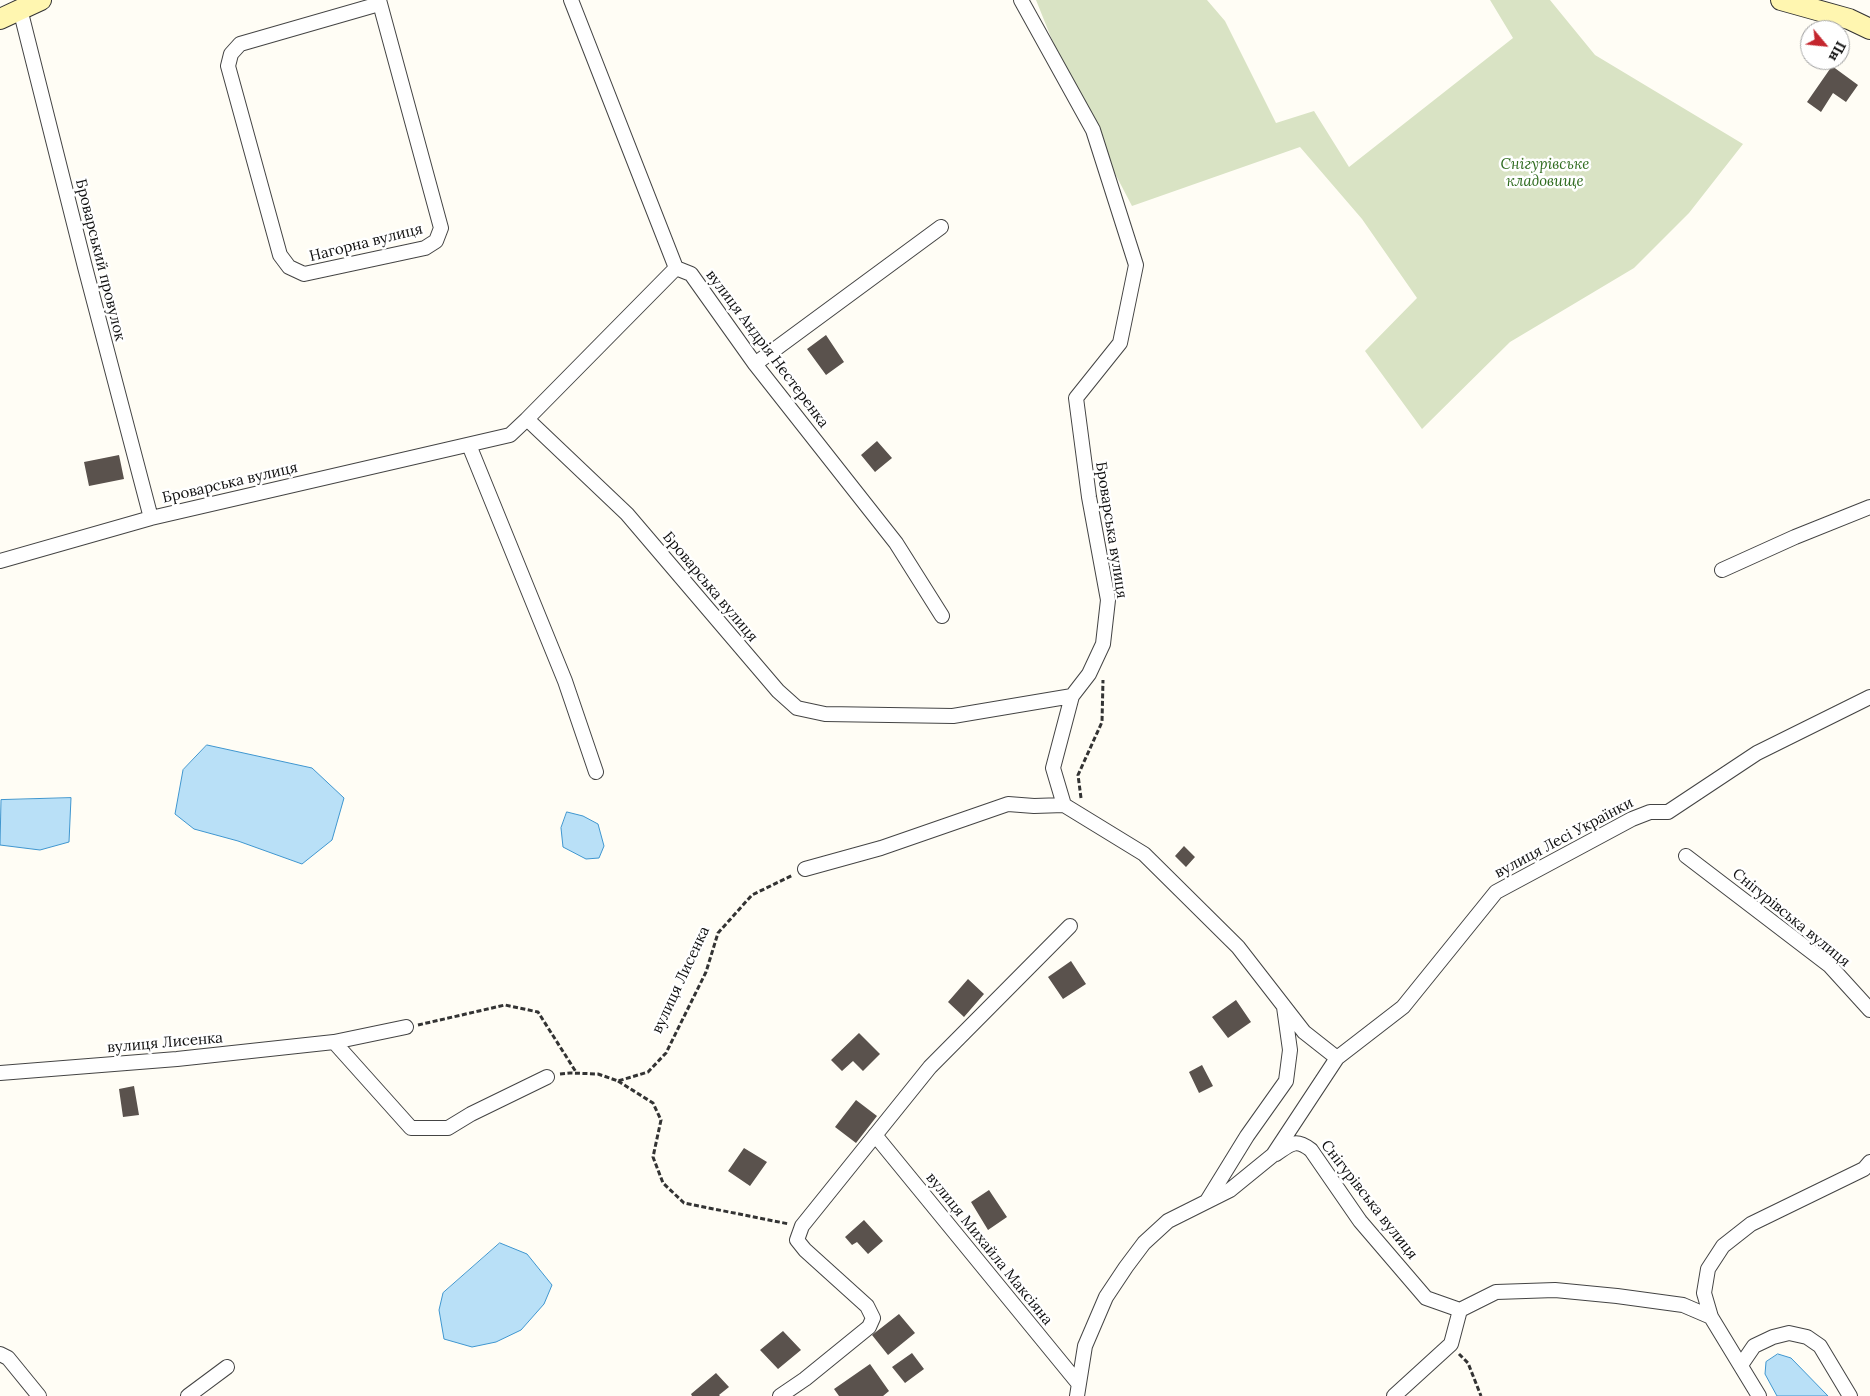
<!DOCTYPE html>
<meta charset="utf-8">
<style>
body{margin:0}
#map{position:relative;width:1870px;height:1396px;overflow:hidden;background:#fffdf5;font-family:Lora,serif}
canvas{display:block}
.north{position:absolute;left:1800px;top:20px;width:50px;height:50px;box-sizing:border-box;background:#fff;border:1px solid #a0a0a0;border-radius:50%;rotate:118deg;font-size:14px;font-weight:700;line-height:20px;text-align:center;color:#111}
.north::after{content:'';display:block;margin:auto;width:18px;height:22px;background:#c4262e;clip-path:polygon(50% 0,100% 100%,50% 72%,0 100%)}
</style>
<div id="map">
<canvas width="1870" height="1396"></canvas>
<div class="north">Пн</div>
</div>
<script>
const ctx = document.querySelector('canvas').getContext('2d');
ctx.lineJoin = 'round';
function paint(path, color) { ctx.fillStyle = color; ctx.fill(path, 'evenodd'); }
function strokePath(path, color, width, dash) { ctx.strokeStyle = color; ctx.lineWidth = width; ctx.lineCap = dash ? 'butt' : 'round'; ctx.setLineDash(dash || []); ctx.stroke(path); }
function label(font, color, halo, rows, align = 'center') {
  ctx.font = font + ' Lora,serif'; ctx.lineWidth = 5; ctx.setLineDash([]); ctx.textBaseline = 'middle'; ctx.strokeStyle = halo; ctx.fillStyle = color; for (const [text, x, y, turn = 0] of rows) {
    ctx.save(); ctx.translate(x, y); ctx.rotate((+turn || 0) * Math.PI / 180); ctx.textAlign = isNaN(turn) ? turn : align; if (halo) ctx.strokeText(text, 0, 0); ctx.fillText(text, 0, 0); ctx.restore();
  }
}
const cemetery = new Path2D(`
 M 1036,0 L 1207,0 L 1225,21 L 1276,123 L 1314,111 L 1349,167 L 1513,38 L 1490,0 L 1550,0 L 1595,55 L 1743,144 L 1689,213 L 1634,268 L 1510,342 L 1422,429 L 1365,351 L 1417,298 L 1362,219 L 1300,147 L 1132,206 L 1075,97 Z`);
const water = new Path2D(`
 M 207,745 L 312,768 L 344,798 L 332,840 L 302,864 L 238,841 L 194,829 L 175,814 L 183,770 Z
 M 71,798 L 69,842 L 40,850 L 0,845 L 1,800 Z
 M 567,812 L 583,816 L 598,824 L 604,846 L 599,858 L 586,859 L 563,847 L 561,828 Z
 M 500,1243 L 527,1254 L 552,1285 L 544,1304 L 521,1330 L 496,1342 L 472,1347 L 444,1339 L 439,1310 L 443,1293 Z
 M 1778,1354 L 1791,1358 L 1828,1396 L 1777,1396 L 1765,1374 L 1766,1362 Z`);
const building = new Path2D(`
 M 1832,66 L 1858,85 L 1846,102 L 1833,93 L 1821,112 L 1807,102 Z
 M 826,335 L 844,362 L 826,375 L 807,349 Z
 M 877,441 L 892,458 L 875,472 L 861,455 Z
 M 119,455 L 124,479 L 89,486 L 84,462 Z
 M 1184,846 L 1195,857 L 1186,867 L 1175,856 Z
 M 1071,961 L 1086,984 L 1063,999 L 1048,977 Z
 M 968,979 L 984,994 L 964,1017 L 948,1002 Z
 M 1236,1000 L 1251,1022 L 1228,1038 L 1212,1017 Z
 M 859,1033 L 880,1054 L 863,1071 L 853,1061 L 842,1071 L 831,1060 Z
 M 1202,1065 L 1213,1086 L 1199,1093 L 1189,1072 Z
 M 134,1086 L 139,1115 L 123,1117 L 119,1089 Z
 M 856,1100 L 877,1116 L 856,1143 L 835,1127 Z
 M 744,1148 L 767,1162 L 750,1186 L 728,1171 Z
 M 989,1190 L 1007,1217 L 988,1230 L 971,1202 Z
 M 864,1220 L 883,1241 L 868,1254 L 857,1242 L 852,1245 L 845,1237 Z
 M 899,1314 L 915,1333 L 888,1355 L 872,1335 Z
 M 783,1331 L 801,1350 L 778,1369 L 760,1350 Z
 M 912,1353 L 924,1369 L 905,1383 L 892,1367 Z
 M 870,1364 L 889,1391 L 883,1396 L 839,1396 L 834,1389 Z
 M 716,1373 L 729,1387 L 719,1395 L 720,1396 L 692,1396 L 691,1394 Z`);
const path = new Path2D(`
 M 1081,798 L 1078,775 L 1102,722 L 1103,680
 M 418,1025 L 505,1005 L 538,1012 L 576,1072
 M 560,1074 L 570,1073 L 598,1074 L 618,1081 L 648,1072 L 666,1053 L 706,972 L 718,933 L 752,895 L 793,875
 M 618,1081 L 653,1103 L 661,1120 L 653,1157 L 663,1183 L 684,1203 L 789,1224
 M 1459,1354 L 1468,1363 L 1481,1396`);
const street = new Path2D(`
 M 379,0 L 441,228 L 436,241 L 425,248 L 304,274 L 289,267 L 280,255 L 228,66 L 231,54 L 240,44 L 379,4
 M 571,0 L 676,268 L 691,274 L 755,364 L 896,543 L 942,616
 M 20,9 L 85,267 L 151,518
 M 755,364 L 941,227
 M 527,419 L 676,268
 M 469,445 L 565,681 L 596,772
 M 0,561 L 151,518 L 510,435 L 527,419 L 627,514 L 778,691 L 797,708 L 825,714 L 953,716 L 1072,696 L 1089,674 L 1103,644 L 1108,600 L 1089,497 L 1076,398 L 1120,343 L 1136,265 L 1093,130 L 1021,0
 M 1722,570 L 1795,537 L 1870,507
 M 1072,696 L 1053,768 L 1064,805 L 1144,854 L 1238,947 L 1304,1032 L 1337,1058
 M 1686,856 L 1830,966 L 1870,1010
 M 805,869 L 881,848 L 1008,804 L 1034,806 L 1064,805
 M 334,1042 L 406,1027
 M 0,1073 L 177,1059 L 334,1042 L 411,1128 L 448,1128 L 471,1114 L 547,1077
 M 875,1135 L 1078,1383
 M 1276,1154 C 1291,1144 1295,1138 1311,1150 L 1360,1221 L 1426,1298 L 1460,1310 L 1496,1292 L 1555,1290 L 1617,1296 L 1683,1305 L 1711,1317 L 1704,1293 L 1708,1269 L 1723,1246 L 1751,1224 L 1864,1169 L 1870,1162
 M 1207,1201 L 1247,1136 L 1286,1081 L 1290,1050 L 1284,1007
 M 1711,1317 L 1759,1396
 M 0,1354 L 8,1358 L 39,1396
 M 1741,1365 L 1754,1346 L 1773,1337 L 1789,1333 L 1807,1337 L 1820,1346 L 1850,1396
 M 188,1396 L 227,1367
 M 780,1396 L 805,1379 L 869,1327 L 873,1318 L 867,1306 L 805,1250 L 797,1240 L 802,1226 L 930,1067 L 1070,926
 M 1077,1396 L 1085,1346 L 1106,1297 L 1126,1267 L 1144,1243 L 1168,1221 L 1230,1190 L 1273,1155 L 1337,1058 L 1403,1007 L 1496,892 L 1632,819 L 1650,812 L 1668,812 L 1757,753 L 1870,697
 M 1394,1396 L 1451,1344 L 1460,1310`);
const secondary = new Path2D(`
 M 1781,0 L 1849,19 L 1870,29
 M 0,19 L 41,0`);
const parkNames = [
 ["Снігурівське",1545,165],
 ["кладовище",1545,182]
];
const streetNames = [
 ["Нагорна вулиця",366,243,-14],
 ["Броварський провулок",100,260,76],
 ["вулиця Андрія Нестеренка",767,349,53],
 ["Броварська вулиця",230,483,-13],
 ["Броварська вулиця",1111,530,81],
 ["Броварська вулиця",710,587,50],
 ["вулиця Лесі Українки",1564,838,-28],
 ["Снігурівська вулиця",1791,918,39],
 ["вулиця Лисенка",681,980,-65],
 ["вулиця Лисенка",165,1043,-5],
 ["Снігурівська вулиця",1369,1200,52],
 ["вулиця Михайла Максіяна",989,1249,51]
];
paint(cemetery, '#d9e3c4');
paint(water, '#b9e0f7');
strokePath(water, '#3f96cf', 1);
paint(building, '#5a524d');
strokePath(street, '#444', 16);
strokePath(secondary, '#333', 22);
strokePath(path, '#333', 3, [5, 2.5]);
strokePath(street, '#fff', 14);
strokePath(secondary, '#fff6b0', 20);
label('italic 15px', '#2f6b1f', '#fff', parkNames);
label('15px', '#111', '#fff', streetNames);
</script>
